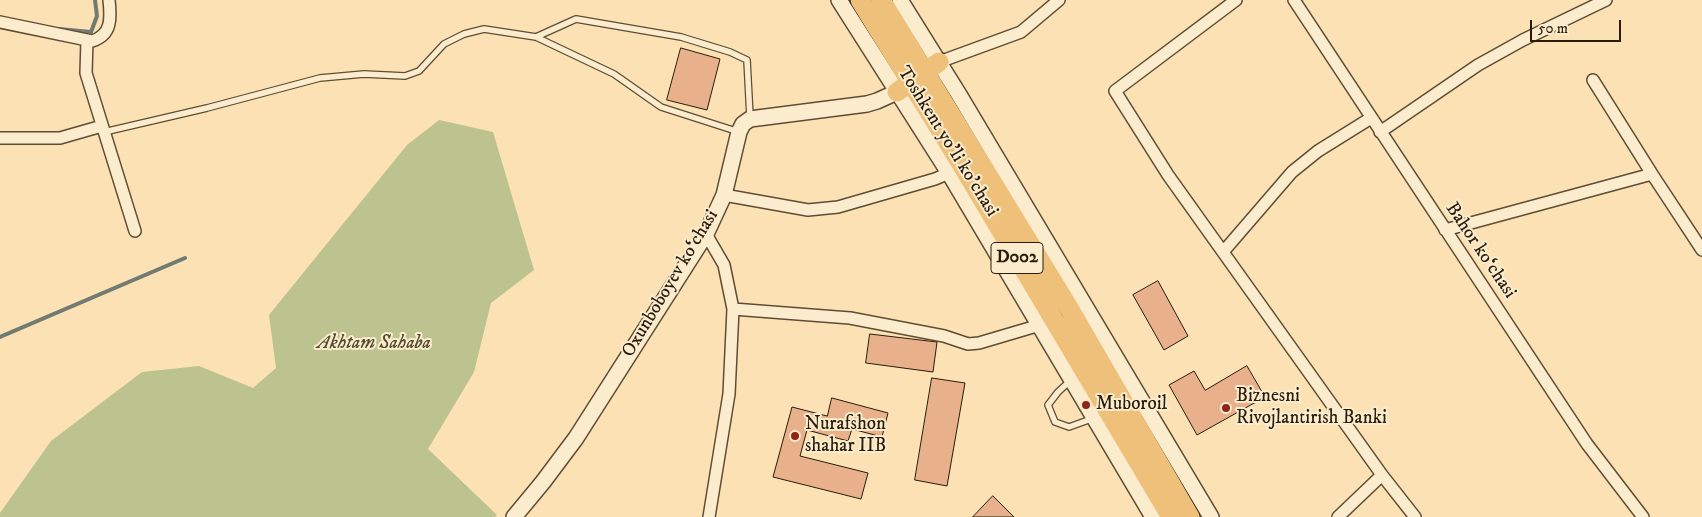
<!DOCTYPE html>
<meta charset="utf-8">
<style>
body{margin:0}
#map{position:relative;width:1702px;height:517px;overflow:hidden;background:#fbe1b3;font-family:"IM FELL DW Pica",serif}
canvas{display:block}
.scale{position:absolute;left:1530px;top:20px;width:91px;height:22px;box-sizing:border-box;border:2px solid #281c0b;border-top:0;padding-left:6px;font-size:15px;line-height:18px;white-space:nowrap;color:#281c0b;-webkit-text-stroke:4px #fcecce;paint-order:stroke}
</style>
<div id="map">
<canvas width="1702" height="517"></canvas>
<div class="scale">50 m</div>
</div>
<script>
const ctx = document.querySelector('canvas').getContext('2d');
ctx.lineJoin = 'round';
function paint(path, color) { ctx.fillStyle = color; ctx.fill(path, 'evenodd'); }
function strokePath(path, color, width, dash) { ctx.strokeStyle = color; ctx.lineWidth = width; ctx.lineCap = dash ? 'butt' : 'round'; ctx.setLineDash(dash || []); ctx.stroke(path); }
function label(font, color, halo, rows, align = 'center') {
  ctx.font = font + ' "IM FELL DW Pica",serif'; ctx.lineWidth = 4; ctx.setLineDash([]); ctx.textBaseline = 'middle'; ctx.strokeStyle = halo; ctx.fillStyle = color; for (const [text, x, y, turn = 0] of rows) {
    ctx.save(); ctx.translate(x, y); ctx.rotate((+turn || 0) * Math.PI / 180); ctx.textAlign = isNaN(turn) ? turn : align; if (halo) ctx.strokeText(text, 0, 0); ctx.fillText(text, 0, 0); ctx.restore();
  }
}
const green = new Path2D(`
 M 439,120 L 493,132 L 534,270 L 491,303 L 474,372 L 428,449 L 497,515 L 495,517 L 0,517 L 0,513 L 51,441 L 142,372 L 199,366 L 253,388 L 276,368 L 269,315 L 407,145 Z`);
const stream = new Path2D(`
 M 59,29 L 91,32 L 97,16 L 95,0
 M 0,337 L 185,258`);
const building = new Path2D(`
 M 681,48 L 720,59 L 707,110 L 667,100 Z
 M 1158,281 L 1188,336 L 1164,350 L 1133,295 Z
 M 870,334 L 937,342 L 933,372 L 866,363 Z
 M 1247,366 L 1265,397 L 1197,435 L 1169,385 L 1194,371 L 1205,390 Z
 M 932,378 L 965,383 L 947,486 L 915,480 Z
 M 832,398 L 888,413 L 882,437 L 852,429 L 848,441 L 807,430 L 800,456 L 868,473 L 861,499 L 773,477 L 792,407 L 827,416 Z
 M 993,496 L 1014,517 L 973,517 Z`);
const service = new Path2D(`
 M 536,37 L 576,19 L 681,37 L 730,52 L 747,60 L 750,117
 M 104,132 L 207,108 L 320,78 L 364,74 L 405,76 L 419,71 L 444,44 L 464,34 L 484,29 L 536,37 L 614,74 L 661,107 L 739,132
 M 1070,381 L 1058,392 L 1048,405 L 1055,422 L 1069,427 L 1094,418`);
const minor = new Path2D(`
 M 1236,0 L 1115,91 L 1168,175 L 1382,475 L 1415,517
 M 1294,0 L 1587,444 L 1643,517
 M 0,22 L 92,41 C 112,35 111,18 109,0
 M 87,40 L 86,73 L 135,231
 M 939,62 L 1021,32 L 1059,0
 M 1593,80 L 1652,174
 M 1380,132 L 1478,65 L 1523,40 L 1606,0
 M 0,138 L 60,138 L 102,126
 M 724,195 L 808,210 L 838,207 L 935,179 L 949,173
 M 1445,230 L 1652,174 L 1702,250
 M 706,234 L 724,265 L 733,309 L 729,394 L 709,517
 M 1223,252 L 1292,172 L 1318,151 L 1371,118
 M 733,309 L 850,318 L 944,336 L 968,344 L 979,343 L 1040,325
 M 1338,517 L 1382,475`);
const tertiary = new Path2D(`
 M 839,0 L 949,173 L 1153,517
 M 900,0 L 958,93 L 1211,517
 M 514,517 L 543,482 L 576,438 L 706,234 L 724,195 L 739,132 L 743,124 L 750,119 L 867,104 L 877,101 L 897,92`);
const primary = new Path2D(`
 M 860,0 L 963,167 L 1171,517
 M 881,0 L 1069,308 L 1190,517
 M 897,92 L 939,62`);
const markers = [
 [1086,405,5,"#8f2418"],
 [1226,408,5,"#8f2418"],
 [795,436,5,"#8f2418"]
];
const shields = [
 [1017,258,52]
];
const shieldNames = [
 ["D002",1017,258]
];
const streetNames = [
 ["Toshkent yo'li ko'chasi",947,142,58],
 ["Bahor ko‘chasi",1480,251,56],
 ["Oxunboboyev ko‘chasi",671,284,-59]
];
const parkNames = [
 ["Akhtam Sahaba",374,344]
];
const poiNames = [
 ["Biznesni",1236,397],
 ["Rivojlantirish Banki",1236,419],
 ["Muboroil",1096,405],
 ["Nurafshon",805,425],
 ["shahar IIB",805,447]
];
paint(green, '#bcc38e');
strokePath(stream, '#717b72', 4);
paint(building, '#e8b08b');
strokePath(building, '#281c0b', 1);
strokePath(service, '#5d4d35', 8);
strokePath(minor, '#5d4d35', 14);
strokePath(tertiary, '#5d4d35', 18);
strokePath(primary, '#281c0b', 21);
strokePath(service, '#fcecce', 5.5);
strokePath(minor, '#fcecce', 11);
strokePath(tertiary, '#fcecce', 15);
strokePath(primary, '#eec07a', 19);
for (const [x, y, r, color] of markers) { const dot = new Path2D(); dot.arc(x, y, r, 0, 2 * Math.PI); ctx.fillStyle = color; ctx.fill(dot); strokePath(dot, '#fcecce', 2); }
for (const [x, y, w] of shields) { const box = new Path2D(); box.roundRect(x - w / 2, y - 15.5, w, 31, 4); ctx.fillStyle = '#fcecce'; ctx.fill(box); strokePath(box, '#281c0b', 1); }
label('bold 18px', '#281c0b', null, shieldNames);
label('19px', '#281c0b', '#fcecce', streetNames);
label('italic 19px', '#544e32', '#fcecce', parkNames);
label('19px', '#281c0b', '#fcecce', poiNames, 'left');
</script>
